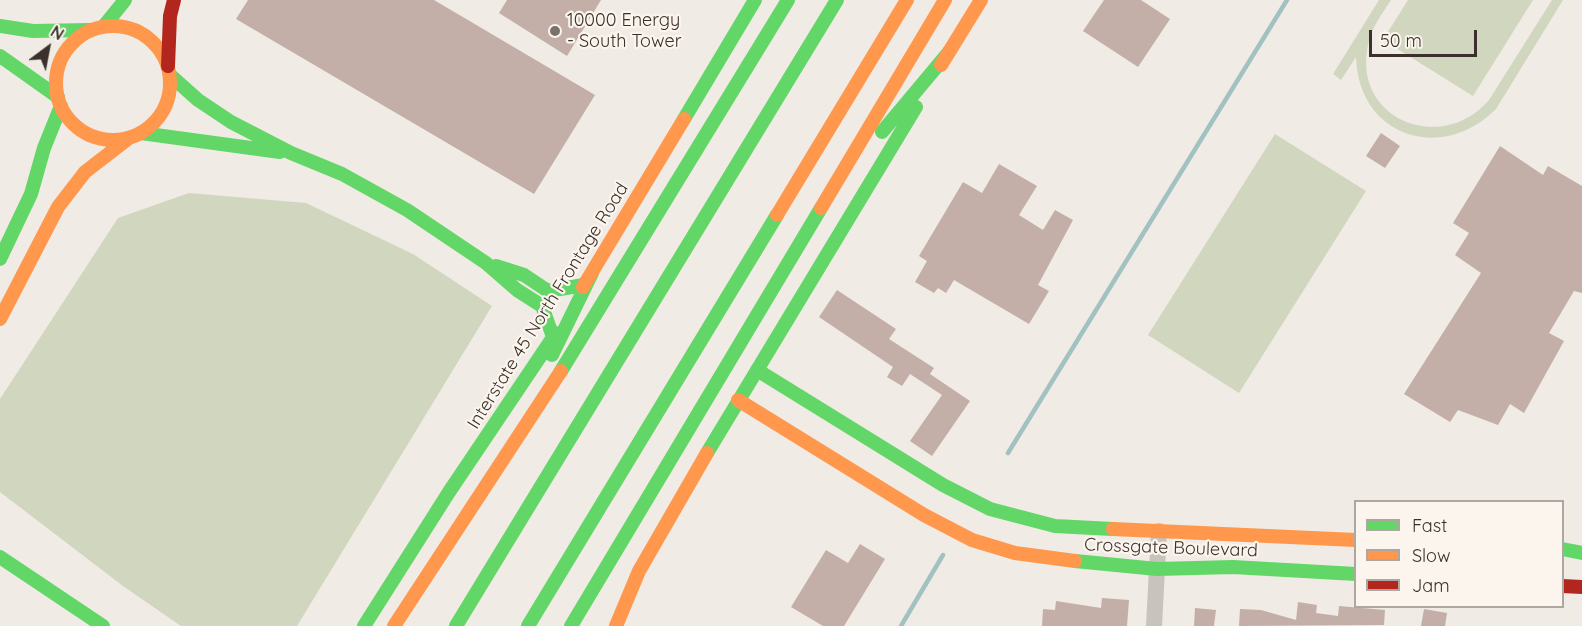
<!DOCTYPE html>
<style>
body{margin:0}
#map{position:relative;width:1582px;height:626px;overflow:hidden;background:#f0ebe5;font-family:Quicksand,sans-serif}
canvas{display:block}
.legend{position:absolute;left:1354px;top:500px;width:210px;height:108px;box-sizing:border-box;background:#fbf5ee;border:2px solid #aea6a0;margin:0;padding:8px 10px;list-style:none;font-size:18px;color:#3b302b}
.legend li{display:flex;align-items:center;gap:12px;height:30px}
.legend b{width:30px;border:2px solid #aea6a0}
.north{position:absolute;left:18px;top:18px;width:60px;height:60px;-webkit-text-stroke:4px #fbf5ee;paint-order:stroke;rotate:32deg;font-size:16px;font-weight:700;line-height:24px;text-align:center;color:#3b302b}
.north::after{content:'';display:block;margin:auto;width:21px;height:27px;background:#3b302b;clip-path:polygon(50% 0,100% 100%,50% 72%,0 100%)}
.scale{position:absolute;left:1369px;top:30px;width:108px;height:27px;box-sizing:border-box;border:3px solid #3b302b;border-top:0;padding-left:8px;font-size:18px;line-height:21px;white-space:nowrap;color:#3b302b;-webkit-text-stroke:4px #fbf5ee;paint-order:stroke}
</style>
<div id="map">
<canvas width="1582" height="626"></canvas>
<ul class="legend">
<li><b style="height:8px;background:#63d668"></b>Fast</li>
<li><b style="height:8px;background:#ff974d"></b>Slow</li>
<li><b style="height:8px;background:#b3261e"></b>Jam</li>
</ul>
<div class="north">N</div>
<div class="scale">50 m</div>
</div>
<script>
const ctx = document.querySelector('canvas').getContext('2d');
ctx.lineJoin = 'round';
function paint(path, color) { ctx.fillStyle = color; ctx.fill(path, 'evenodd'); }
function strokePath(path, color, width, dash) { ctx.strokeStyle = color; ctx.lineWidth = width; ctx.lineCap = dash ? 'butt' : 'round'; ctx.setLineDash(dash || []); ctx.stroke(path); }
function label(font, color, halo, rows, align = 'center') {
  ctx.font = font + ' Quicksand,sans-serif'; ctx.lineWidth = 4.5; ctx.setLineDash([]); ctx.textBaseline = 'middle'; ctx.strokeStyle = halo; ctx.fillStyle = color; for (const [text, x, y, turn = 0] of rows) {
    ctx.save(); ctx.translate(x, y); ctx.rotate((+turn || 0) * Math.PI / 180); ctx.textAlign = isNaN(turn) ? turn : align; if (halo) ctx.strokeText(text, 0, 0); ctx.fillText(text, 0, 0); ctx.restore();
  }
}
const green = new Path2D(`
 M 1379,0 L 1391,0 C 1382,14 1371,28 1368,45 C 1352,120 1442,155 1489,100 L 1552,0 L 1563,0 L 1496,109 C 1441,164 1358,136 1356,57 L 1341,80 L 1333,74 Z
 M 1408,0 L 1533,0 L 1473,96 L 1383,40 Z
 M 1275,134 L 1366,191 L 1239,393 L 1148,335 Z
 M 189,193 L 306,203 L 413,254 L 492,306 L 297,626 L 181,626 L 123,586 L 0,492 L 0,399 L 118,218 Z`);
const stream = new Path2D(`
 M 1008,453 L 1287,0
 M 901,626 L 943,555`);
const building = new Path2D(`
 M 248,0 L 434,0 L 595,95 L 534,194 L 236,19 Z
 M 507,0 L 601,0 L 567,56 L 499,13 Z
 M 1104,0 L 1141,0 L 1170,19 L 1138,67 L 1083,31 Z
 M 1381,133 L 1400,146 L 1385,168 L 1366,156 Z
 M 1500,146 L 1543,175 L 1548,166 L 1582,186 L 1582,293 L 1574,291 L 1549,333 L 1564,341 L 1524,413 L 1510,404 L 1498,425 L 1458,410 L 1450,422 L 1404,394 L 1481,273 L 1455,255 L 1469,233 L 1453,223 Z
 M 999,164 L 1037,186 L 1019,215 L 1043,230 L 1055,210 L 1073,220 L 1038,285 L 1049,291 L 1029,324 L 954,280 L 946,293 L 938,288 L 934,293 L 915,282 L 927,261 L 919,256 L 963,182 L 982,193 Z
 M 837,290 L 896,329 L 889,339 L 934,368 L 930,374 L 970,401 L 932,456 L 910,441 L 942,395 L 910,374 L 902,386 L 887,377 L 893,367 L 819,317 Z
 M 860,544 L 885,559 L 844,626 L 823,626 L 791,607 L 826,550 L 848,563 Z
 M 1102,598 L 1129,600 L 1127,626 L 1042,626 L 1043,609 L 1055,610 L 1056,601 L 1101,608 Z
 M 1298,602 L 1317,605 L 1316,613 L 1338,616 L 1339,606 L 1385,610 L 1384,625 L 1239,626 L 1240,609 L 1261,610 L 1296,620 Z
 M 1195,608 L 1216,610 L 1214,626 L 1194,626 Z
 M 1424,609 L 1447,613 L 1445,626 L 1421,626 Z`);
const street = new Path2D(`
 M 1154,626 L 1159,531`);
const fast = new Path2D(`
 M 0,26 L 33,31 L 90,30
 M 104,26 L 125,0
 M 0,56 L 58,97
 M 170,75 L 198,100 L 231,122 L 291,153 L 342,174 L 407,210 L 486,263 L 517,290 L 542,306 L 553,337
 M 684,119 L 755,0
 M 882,132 L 949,52
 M 141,133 L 280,152
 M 0,259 L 31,194 L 44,148 L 61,106
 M 496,266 L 524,275 L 548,291 L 584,285
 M 552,355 L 592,273
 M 757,370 L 943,485 L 990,509 L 1055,526 L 1113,529
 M 561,371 L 788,0
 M 707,453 L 916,107
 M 1562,549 L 1582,553
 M 0,557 L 103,626
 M 1075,561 L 1157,569 L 1233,567 L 1356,574
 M 364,626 L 449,492 L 556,333
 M 456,626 L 837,0
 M 528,626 L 777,215
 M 571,626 L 821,208`);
const slow = new Path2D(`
 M56 83a57 57 0 1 1 114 0a57 57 0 1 1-114 0Z
 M 941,65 L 981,0
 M 821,208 L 945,0
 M 777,215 L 907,0
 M 583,287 L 684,119
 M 0,319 L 58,207 L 85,172 L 129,138
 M 738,400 L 924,515 L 972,540 L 1015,553 L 1075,561
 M 1113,529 L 1356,540
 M 394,626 L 561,371
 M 616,626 L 639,571 L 707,453`);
const jam = new Path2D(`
 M 168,66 L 170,16 L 174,0
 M 1562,586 L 1582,587`);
const markers = [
 [555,31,6,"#7a716c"]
];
const poiNames = [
 ["10000 Energy",567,21],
 ["- South Tower",567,42]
];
const streetNames = [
 ["Interstate 45 North Frontage Road",548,306,-58],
 ["Crossgate Boulevard",1171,548,2]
];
paint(green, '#d1d6bf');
strokePath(stream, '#a1c2c1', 4.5);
paint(building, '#c3afa7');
strokePath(street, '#c9c3be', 16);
strokePath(fast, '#63d668', 14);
strokePath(slow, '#ff974d', 14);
strokePath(jam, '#b3261e', 14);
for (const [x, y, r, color] of markers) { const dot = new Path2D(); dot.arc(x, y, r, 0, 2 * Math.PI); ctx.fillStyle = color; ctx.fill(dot); strokePath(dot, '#fbf5ee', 2); }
label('18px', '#3b302b', '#fbf5ee', poiNames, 'left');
label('18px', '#3b302b', '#fbf5ee', streetNames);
</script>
